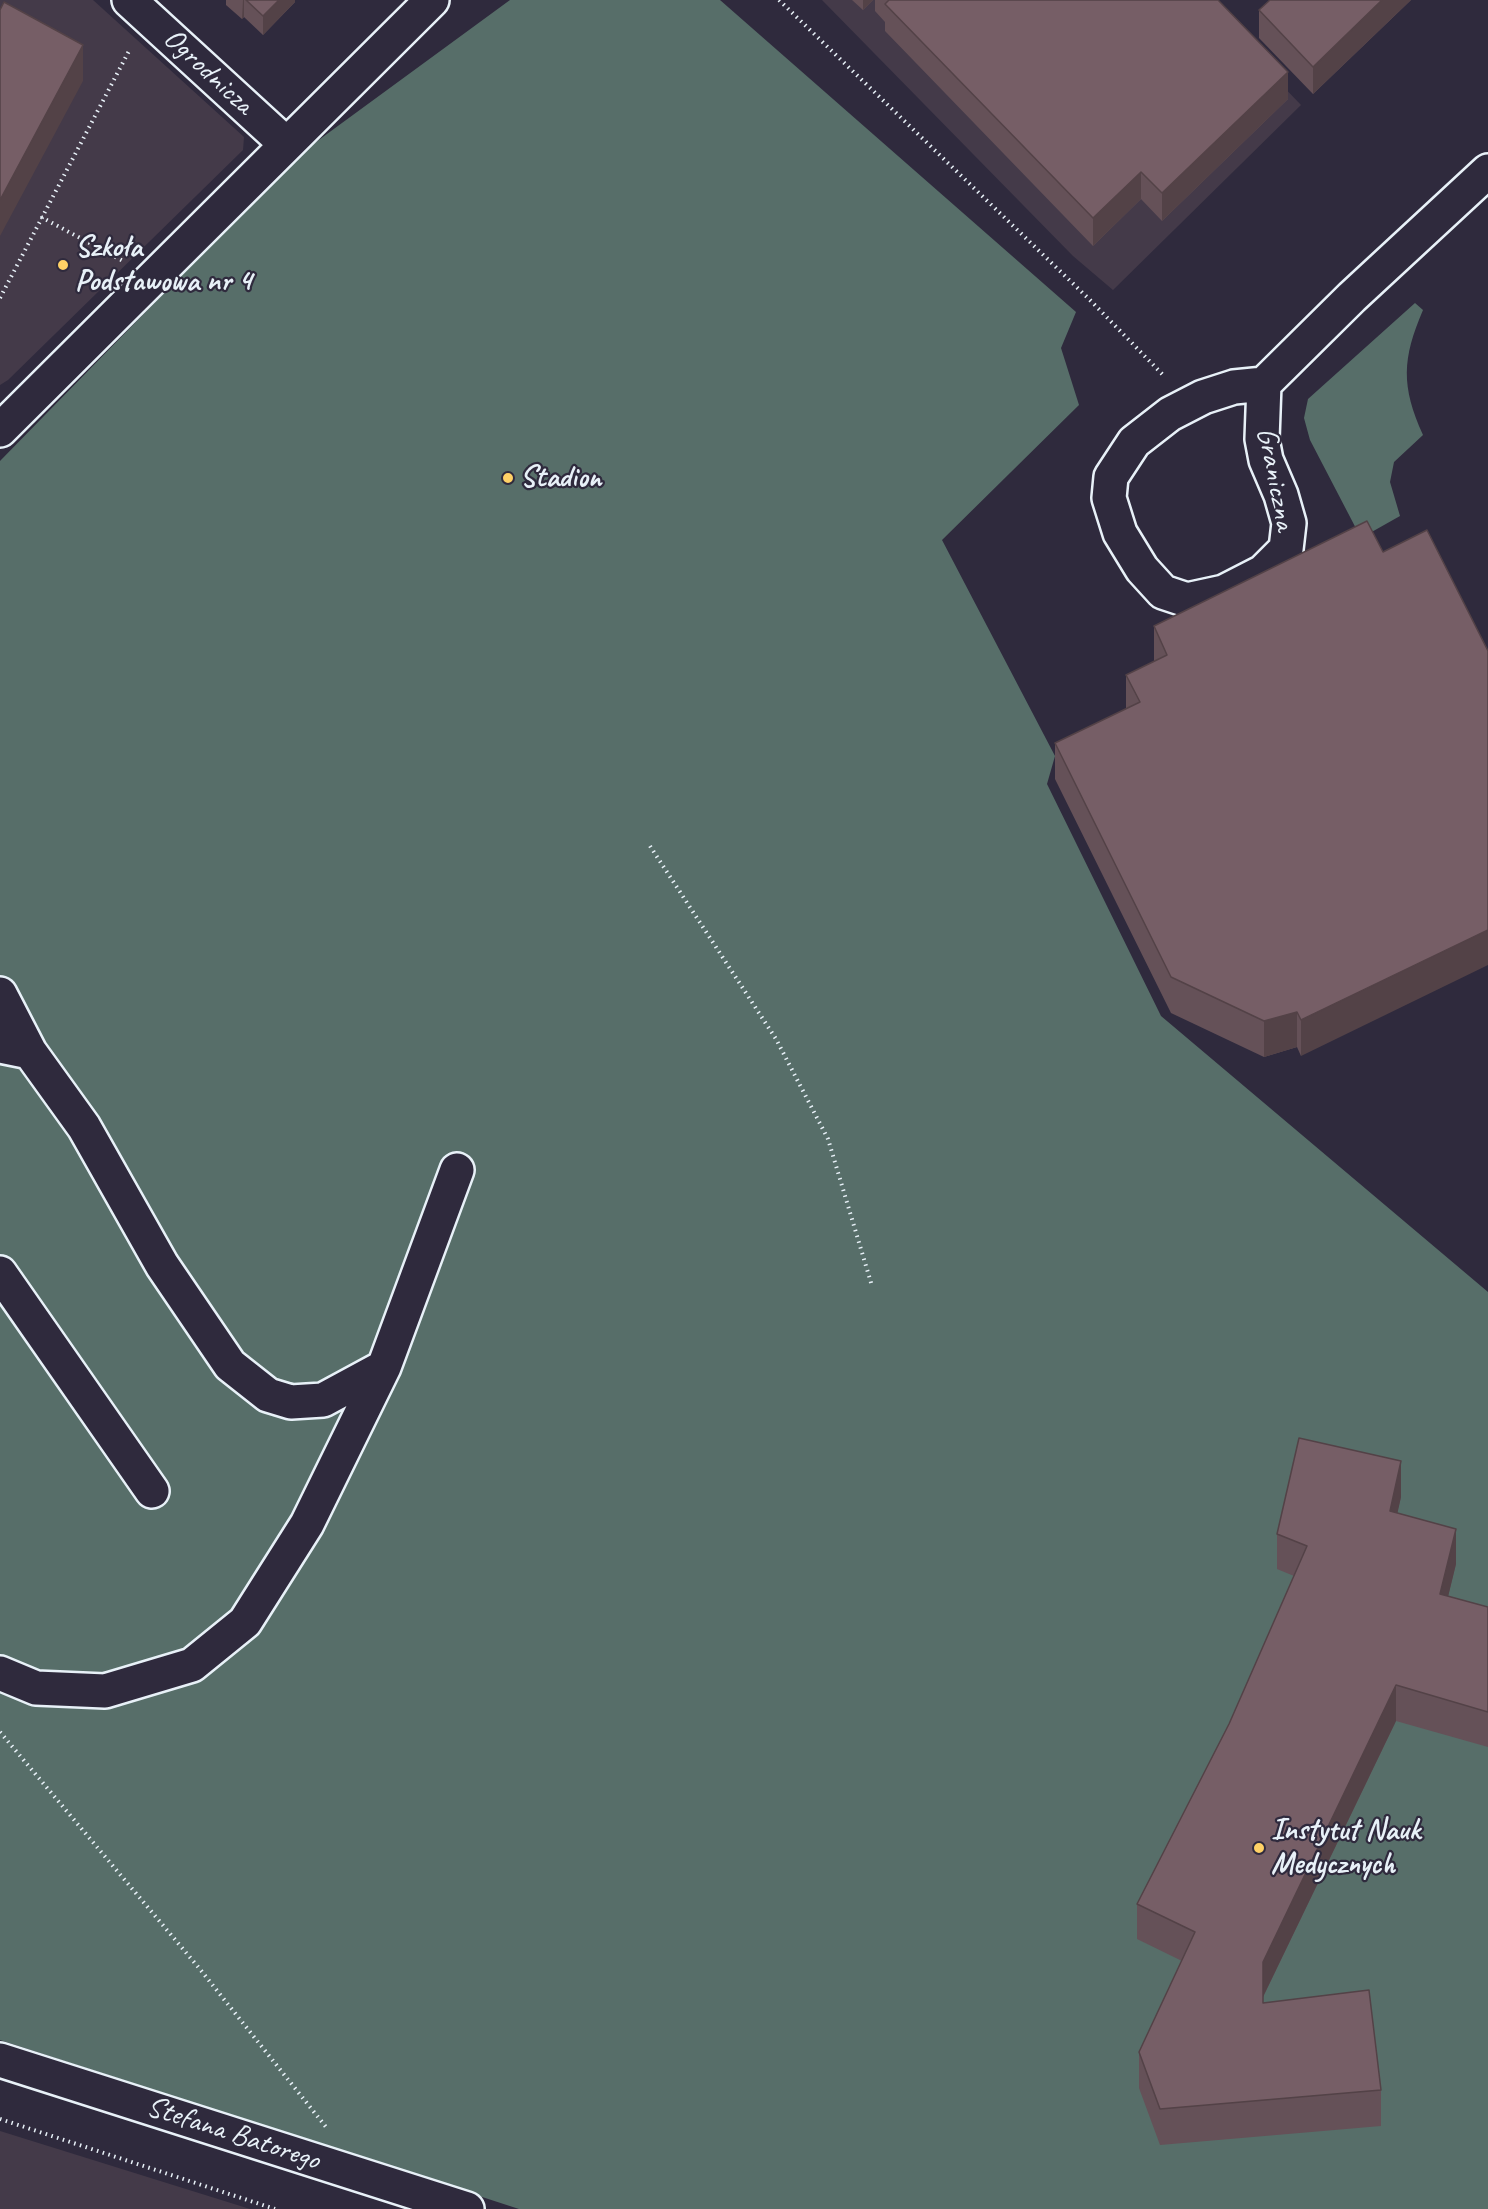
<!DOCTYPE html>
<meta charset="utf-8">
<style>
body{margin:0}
canvas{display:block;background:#2f2a3d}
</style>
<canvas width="1488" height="2209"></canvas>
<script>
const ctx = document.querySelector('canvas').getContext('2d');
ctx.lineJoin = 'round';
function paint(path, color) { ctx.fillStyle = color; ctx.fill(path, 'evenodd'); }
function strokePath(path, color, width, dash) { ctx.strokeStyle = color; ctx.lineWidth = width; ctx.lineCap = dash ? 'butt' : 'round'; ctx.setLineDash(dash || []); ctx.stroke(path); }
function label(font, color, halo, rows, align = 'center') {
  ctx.font = font + ' Caveat,sans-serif'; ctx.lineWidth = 4.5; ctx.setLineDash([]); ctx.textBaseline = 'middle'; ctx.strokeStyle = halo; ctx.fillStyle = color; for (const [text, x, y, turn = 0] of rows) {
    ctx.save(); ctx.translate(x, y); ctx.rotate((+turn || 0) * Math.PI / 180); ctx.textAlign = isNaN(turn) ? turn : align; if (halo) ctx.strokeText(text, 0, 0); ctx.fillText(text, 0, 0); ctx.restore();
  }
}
const built = new Path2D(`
 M 0,0 L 93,0 L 244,137 L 243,150 L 8,380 L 0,385 Z
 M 822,0 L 1200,0 L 1301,105 L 1113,290 L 1073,256 Z
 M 0,2131 L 250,2209 L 0,2209 Z`);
const green = new Path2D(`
 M 510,0 L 720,0 L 1076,312 L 1061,348 L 1079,405 L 942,540 L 1055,756 L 1047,784 L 1161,1016 L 1488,1292 L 1488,2209 L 519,2209 L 0,2040 L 0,461 L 301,153 Z
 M 1415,303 L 1423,310 C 1402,359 1401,386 1423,435 L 1394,462 L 1390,482 L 1400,516 L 1361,538 L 1310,440 L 1304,418 L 1308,399 Z`);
const path = new Path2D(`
 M 779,0 L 1090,300 L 1165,377
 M 41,217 L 123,261
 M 0,298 L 130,49
 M 650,846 L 776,1039 L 828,1139 L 872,1286
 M 0,1732 L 199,1968 L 326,2127
 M 0,2119 L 275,2209`);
const minor = new Path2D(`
 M 129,0 L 286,144
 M 1264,384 L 1262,439 L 1266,460 L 1281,495 L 1289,523 L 1286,549 L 1263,572 L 1224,592 L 1187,600 L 1163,592 L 1142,569 L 1120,533 L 1109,498 L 1111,477 L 1134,442 L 1170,414 L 1203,397 L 1234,387 L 1264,384 L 1352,297 L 1488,171
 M 0,430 L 432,0
 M 0,994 L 30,1052
 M 0,1046 L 30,1052 L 84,1127 L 162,1265 L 230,1365 L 268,1395 L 291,1402 L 323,1400 L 384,1367
 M 0,1273 L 152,1491
 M 0,1673 L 36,1688 L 105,1691 L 192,1665 L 245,1622 L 307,1524 L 384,1367 L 457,1170
 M 0,2060 L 467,2209`);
const wall = new Path2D(`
 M 226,0 L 295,0 L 295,2 L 263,35 L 244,17 L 242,19 L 226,5 Z
 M 852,0 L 873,0 L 863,10 Z
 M 875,0 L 1218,0 L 1288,99 L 1162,221 L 1141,199 L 1093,246 L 885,31 L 885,22 L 875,11 Z
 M 1411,0 L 1313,94 L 1259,38 L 1259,10 Z
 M 1367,521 L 1301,1056 L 1297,1047 L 1264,1057 L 1171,1013 L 1055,779 L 1055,743 L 1126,709 L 1126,675 L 1154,662 L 1154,626 Z
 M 1401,1497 L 1397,1513 L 1456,1564 L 1448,1596 L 1488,1607 L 1488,1747 L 1396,1721 L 1263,1997 L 1263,2003 L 1381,2090 L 1381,2126 L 1160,2145 L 1139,2088 L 1139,2052 L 1182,1961 L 1137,1939 L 1137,1904 L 1229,1724 L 1294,1576 L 1277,1569 L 1277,1534 Z`);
const shadedWall = new Path2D(`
 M 243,0 L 244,0 L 244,17 L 242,19 Z
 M 279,0 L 295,0 L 295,2 L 263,35 L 263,16 Z
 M 863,0 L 873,0 L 863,10 Z
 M 1382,0 L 1411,0 L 1313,94 L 1313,67 Z
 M 83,45 L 83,81 L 0,236 L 0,200 Z
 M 1288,72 L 1288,99 L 1162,221 L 1162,193 Z
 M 1141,172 L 1141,199 L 1093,246 L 1093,218 Z
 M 1488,930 L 1488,965 L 1301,1056 L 1301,1020 Z
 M 1297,1012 L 1297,1047 L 1264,1057 L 1264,1021 Z
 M 1401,1461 L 1401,1497 L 1390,1547 L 1390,1511 Z
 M 1456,1529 L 1456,1564 L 1440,1630 L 1440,1594 Z
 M 1396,1685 L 1396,1721 L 1263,1997 L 1263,1962 Z`);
const building = new Path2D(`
 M 246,0 L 279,0 L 263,16 Z
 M 889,0 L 1218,0 L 1288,72 L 1162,193 L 1141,172 L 1093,218 L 885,4 Z
 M 1270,0 L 1382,0 L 1313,67 L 1259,10 Z
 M 4,2 L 83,45 L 0,200 L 0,10 Z
 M 1367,521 L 1383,552 L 1427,530 L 1488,651 L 1488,930 L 1301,1020 L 1297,1012 L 1264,1021 L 1171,977 L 1055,743 L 1140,702 L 1126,675 L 1167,655 L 1154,626 Z
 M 1299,1438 L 1401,1461 L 1390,1511 L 1456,1529 L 1440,1594 L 1488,1607 L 1488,1712 L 1396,1685 L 1263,1962 L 1263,2003 L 1369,1990 L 1381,2090 L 1160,2109 L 1139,2052 L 1195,1932 L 1137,1904 L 1229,1724 L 1307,1546 L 1277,1534 Z`);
const markers = [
 [63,265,6,"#ffd166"],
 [508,478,6,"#ffd166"],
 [1259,1848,6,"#ffd166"]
];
const streetNames = [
 ["Ogrodnicza",208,72,43],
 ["Graniczna",1275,479,79],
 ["Stefana Batorego",233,2134,18]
];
const poiNames = [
 ["Szkoła",75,248],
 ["Podstawowa nr 4",75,282],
 ["Stadion",520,478],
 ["Instytut Nauk",1271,1831],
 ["Medycznych",1271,1865]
];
paint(built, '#443a49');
paint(green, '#576e69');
strokePath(minor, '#e8f1f8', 38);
strokePath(path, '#e8f1f8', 4, [1.5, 4.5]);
strokePath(minor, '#2f2a3d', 33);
paint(wall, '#655158');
paint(shadedWall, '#534247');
paint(building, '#765e66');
strokePath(building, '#534247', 1.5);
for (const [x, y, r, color] of markers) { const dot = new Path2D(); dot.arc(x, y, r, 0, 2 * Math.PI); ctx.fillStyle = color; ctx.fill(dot); strokePath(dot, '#2f2a3d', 2); }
label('30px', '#e8f1f8', '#2f2a3d', streetNames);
label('bold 30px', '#e8f1f8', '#2f2a3d', poiNames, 'left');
</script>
